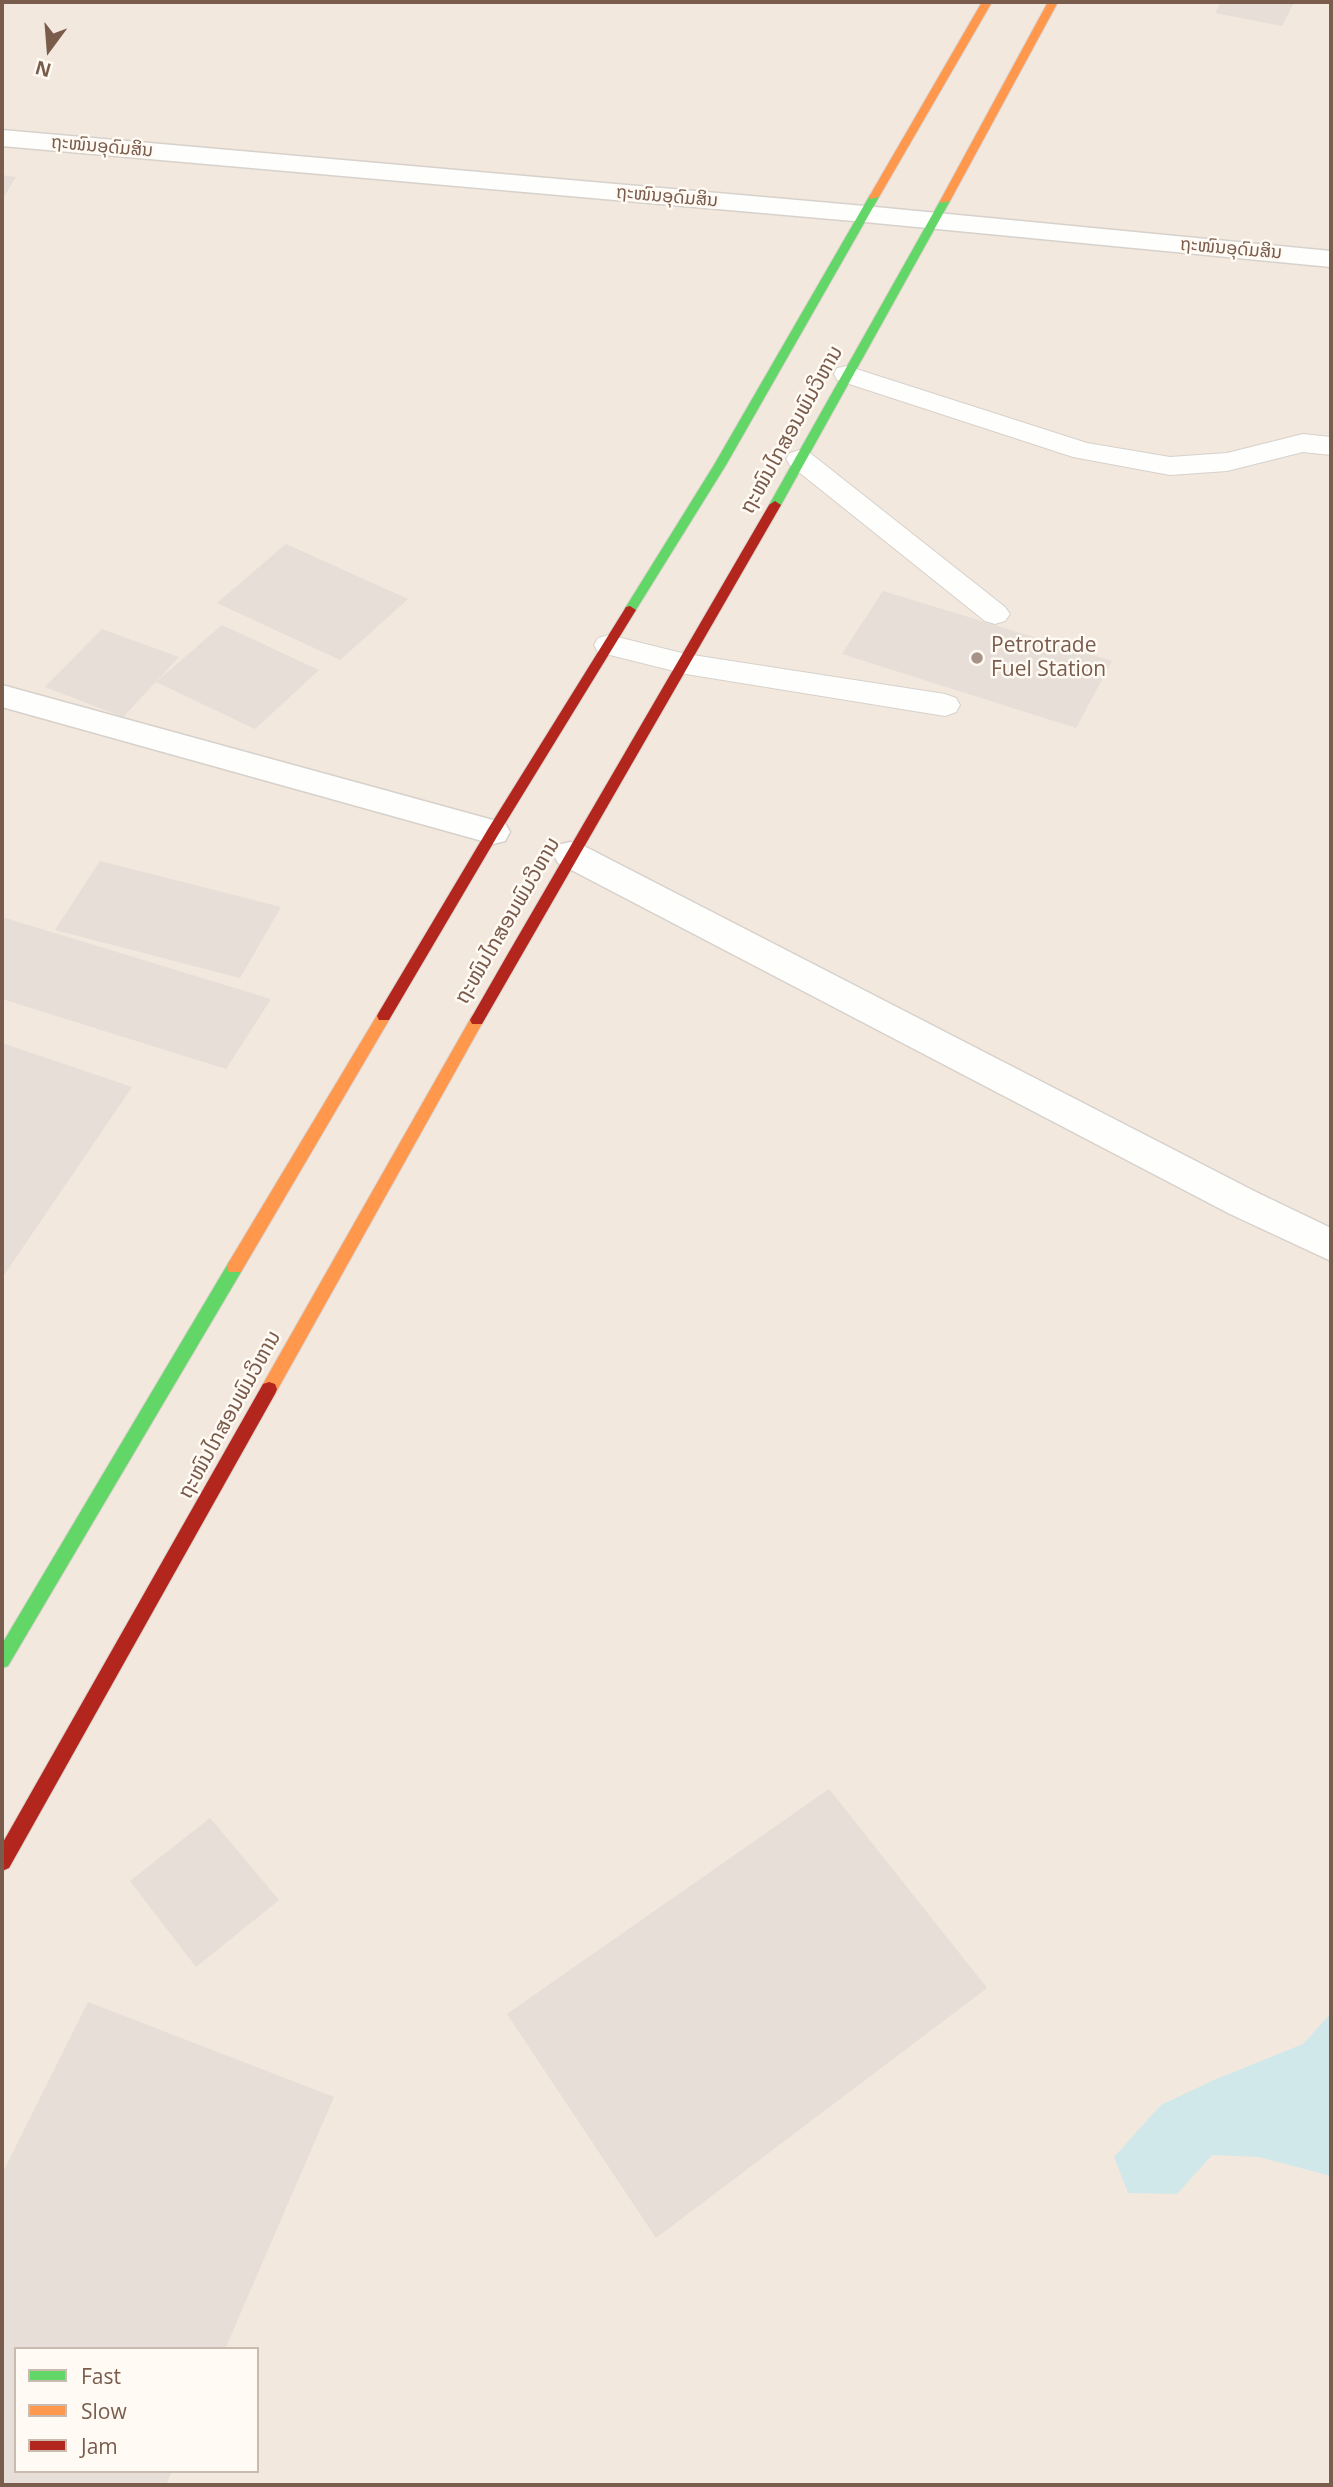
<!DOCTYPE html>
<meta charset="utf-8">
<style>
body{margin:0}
#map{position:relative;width:1333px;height:2487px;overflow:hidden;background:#f9f5f0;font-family:"Open Sans",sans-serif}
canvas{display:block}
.frame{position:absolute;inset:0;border:4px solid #7a5c4d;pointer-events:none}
.legend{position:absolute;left:14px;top:2347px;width:245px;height:126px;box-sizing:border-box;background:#fffaf3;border:2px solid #cabbb1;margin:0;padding:9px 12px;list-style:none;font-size:21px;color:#7a5c4d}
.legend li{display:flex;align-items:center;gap:14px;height:35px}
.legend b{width:35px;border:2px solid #cabbb1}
.north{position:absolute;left:14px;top:14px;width:70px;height:70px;-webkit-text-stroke:5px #fffaf3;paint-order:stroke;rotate:196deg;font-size:19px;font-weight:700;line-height:28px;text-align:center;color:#7a5c4d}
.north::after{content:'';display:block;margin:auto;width:24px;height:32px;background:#7a5c4d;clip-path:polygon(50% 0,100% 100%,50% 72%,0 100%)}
</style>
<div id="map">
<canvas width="1333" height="2487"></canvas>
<div class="frame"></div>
<ul class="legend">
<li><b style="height:9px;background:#63d668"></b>Fast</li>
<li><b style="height:9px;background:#ff974d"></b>Slow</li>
<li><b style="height:9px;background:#b3261e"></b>Jam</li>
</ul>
<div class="north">N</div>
</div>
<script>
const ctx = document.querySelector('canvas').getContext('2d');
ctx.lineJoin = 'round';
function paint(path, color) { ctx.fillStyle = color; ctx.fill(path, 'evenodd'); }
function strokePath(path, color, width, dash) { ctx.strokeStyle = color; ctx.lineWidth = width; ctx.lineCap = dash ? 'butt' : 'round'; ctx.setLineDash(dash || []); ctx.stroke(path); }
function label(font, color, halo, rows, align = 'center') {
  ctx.font = font + ' "Open Sans","Noto Sans Lao",sans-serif'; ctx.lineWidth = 5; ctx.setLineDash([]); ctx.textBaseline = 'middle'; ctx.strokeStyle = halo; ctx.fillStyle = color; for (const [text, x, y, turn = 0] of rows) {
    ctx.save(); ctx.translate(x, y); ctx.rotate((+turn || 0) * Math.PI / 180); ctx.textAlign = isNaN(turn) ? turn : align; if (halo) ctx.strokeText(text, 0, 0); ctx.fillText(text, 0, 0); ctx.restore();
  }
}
const residential = new Path2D(`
 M 2,2 L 1331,2 L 1331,2485 L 2,2485 ZM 16,2349 L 257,2349 L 257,2471 L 16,2471 Z`);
const water = new Path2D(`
 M 1331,2013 L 1331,2176 L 1259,2157 L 1212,2155 L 1177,2194 L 1128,2193 L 1114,2157 L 1161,2105 L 1214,2080 L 1303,2044 Z`);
const building = new Path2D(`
 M 1221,2 L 1286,2 L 1294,3 L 1282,26 L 1215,13 Z
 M 2,175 L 16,177 L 2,200 Z
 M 286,544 L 408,599 L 340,660 L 217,603 Z
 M 883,591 L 1112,661 L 1076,728 L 842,654 Z
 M 222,625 L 319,670 L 255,729 L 156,682 Z
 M 102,629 L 179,657 L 123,717 L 45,687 Z
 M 100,861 L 281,907 L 240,978 L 55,930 Z
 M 2,917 L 271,999 L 226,1069 L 2,999 Z
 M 2,1043 L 132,1087 L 2,1278 Z
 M 829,1789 L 987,1988 L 656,2238 L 507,2014 Z
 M 210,1818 L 279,1900 L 196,1967 L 130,1881 Z
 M 88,2002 L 334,2097 L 225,2349 L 16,2349 L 16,2471 L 172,2471 L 166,2485 L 2,2485 L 2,2174 Z`);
const lane = new Path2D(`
 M 847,366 L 1087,443 L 1170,457 L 1227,453 L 1303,434 L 1331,437 L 1331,455 L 1303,452 L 1227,471 L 1170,475 L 1073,457 L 837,380 L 834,374 L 837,368 Z
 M 800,450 L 810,453 L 1005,607 L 1010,614 L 1005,621 L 995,624 L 985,621 L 790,465 L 786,459 L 790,453 Z
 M 609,635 L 686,654 L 945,694 L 956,698 L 960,705 L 956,712 L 945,716 L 686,674 L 598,652 L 594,645 L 598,638 Z`);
const street = new Path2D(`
 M 2,130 L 865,206 L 1331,251 L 1331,267 L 865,222 L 2,146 Z
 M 2,685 L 493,820 L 505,823 L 510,832 L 505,841 L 493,844 L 2,707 Z
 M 570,842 L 582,845 L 1256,1192 L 1331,1228 L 1331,1261 L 1230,1214 L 558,863 L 553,854 L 558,845 Z`);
const fast = new Path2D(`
 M 870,195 L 879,197 L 726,465 L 634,613 L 626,613 L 624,610 L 714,465 Z
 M 945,198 L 950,201 L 781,505 L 775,509 L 771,508 L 769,505 L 940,201 Z
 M 235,1260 L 241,1262 L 243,1267 L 241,1272 L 8,1666 L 2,1668 L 2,1644 L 229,1262 Z`);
const slow = new Path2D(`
 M 982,2 L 992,2 L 879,197 L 870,199 L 869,197 Z
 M 1048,2 L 1058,2 L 950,201 L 941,203 L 940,201 Z
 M 384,1010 L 389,1012 L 391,1016 L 389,1020 L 241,1272 L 229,1272 L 227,1267 L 229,1262 L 379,1012 Z
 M 477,1014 L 484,1020 L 275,1394 L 269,1396 L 263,1394 L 261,1389 L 263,1384 L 472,1016 Z`);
const jam = new Path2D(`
 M 775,501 L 781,505 L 482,1024 L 472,1024 L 470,1020 L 509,952 L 769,505 Z
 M 630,606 L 636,610 L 498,835 L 389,1020 L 379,1020 L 377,1016 L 379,1012 L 488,829 L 626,607 Z
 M 269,1382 L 275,1384 L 277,1389 L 275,1394 L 9,1868 L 2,1871 L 2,1844 L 263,1384 Z`);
const markers = [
 [977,658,7,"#a69286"]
];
const farStreetnames = [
 ["ຖະໜົນອຸດົມສິນ",102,147,5],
 ["ຖະໜົນອຸດົມສິນ",667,197,5],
 ["ຖະໜົນອຸດົມສິນ",1231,249,5]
];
const streetNames = [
 ["ຖະໜົນໄກສອນພົມວິຫານ",792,430,-61],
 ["ຖະໜົນໄກສອນພົມວິຫານ",508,921,-60],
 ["ຖະໜົນໄກສອນພົມວິຫານ",230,1415,-61]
];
const poiNames = [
 ["Petrotrade",991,646],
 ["Fuel Station",991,670]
];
paint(residential, '#f2e8de');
paint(water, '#d0e8ea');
paint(building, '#e6ded7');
strokePath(lane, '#d7d1cb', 2);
strokePath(street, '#d7d1cb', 3);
strokePath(fast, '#dad1cc', 2);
strokePath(slow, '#dad1cc', 2);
strokePath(jam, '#dad1cc', 2);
paint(lane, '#fefefd');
paint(street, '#fefefd');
paint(fast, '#63d668');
paint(slow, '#ff974d');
paint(jam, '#b3261e');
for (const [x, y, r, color] of markers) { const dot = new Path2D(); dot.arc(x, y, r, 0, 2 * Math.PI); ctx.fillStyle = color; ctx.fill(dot); strokePath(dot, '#fffaf3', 2.5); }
label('18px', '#7a5c4d', '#fffaf3', farStreetnames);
label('21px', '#7a5c4d', '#fffaf3', streetNames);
label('21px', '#7a5c4d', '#fffaf3', poiNames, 'left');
</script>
